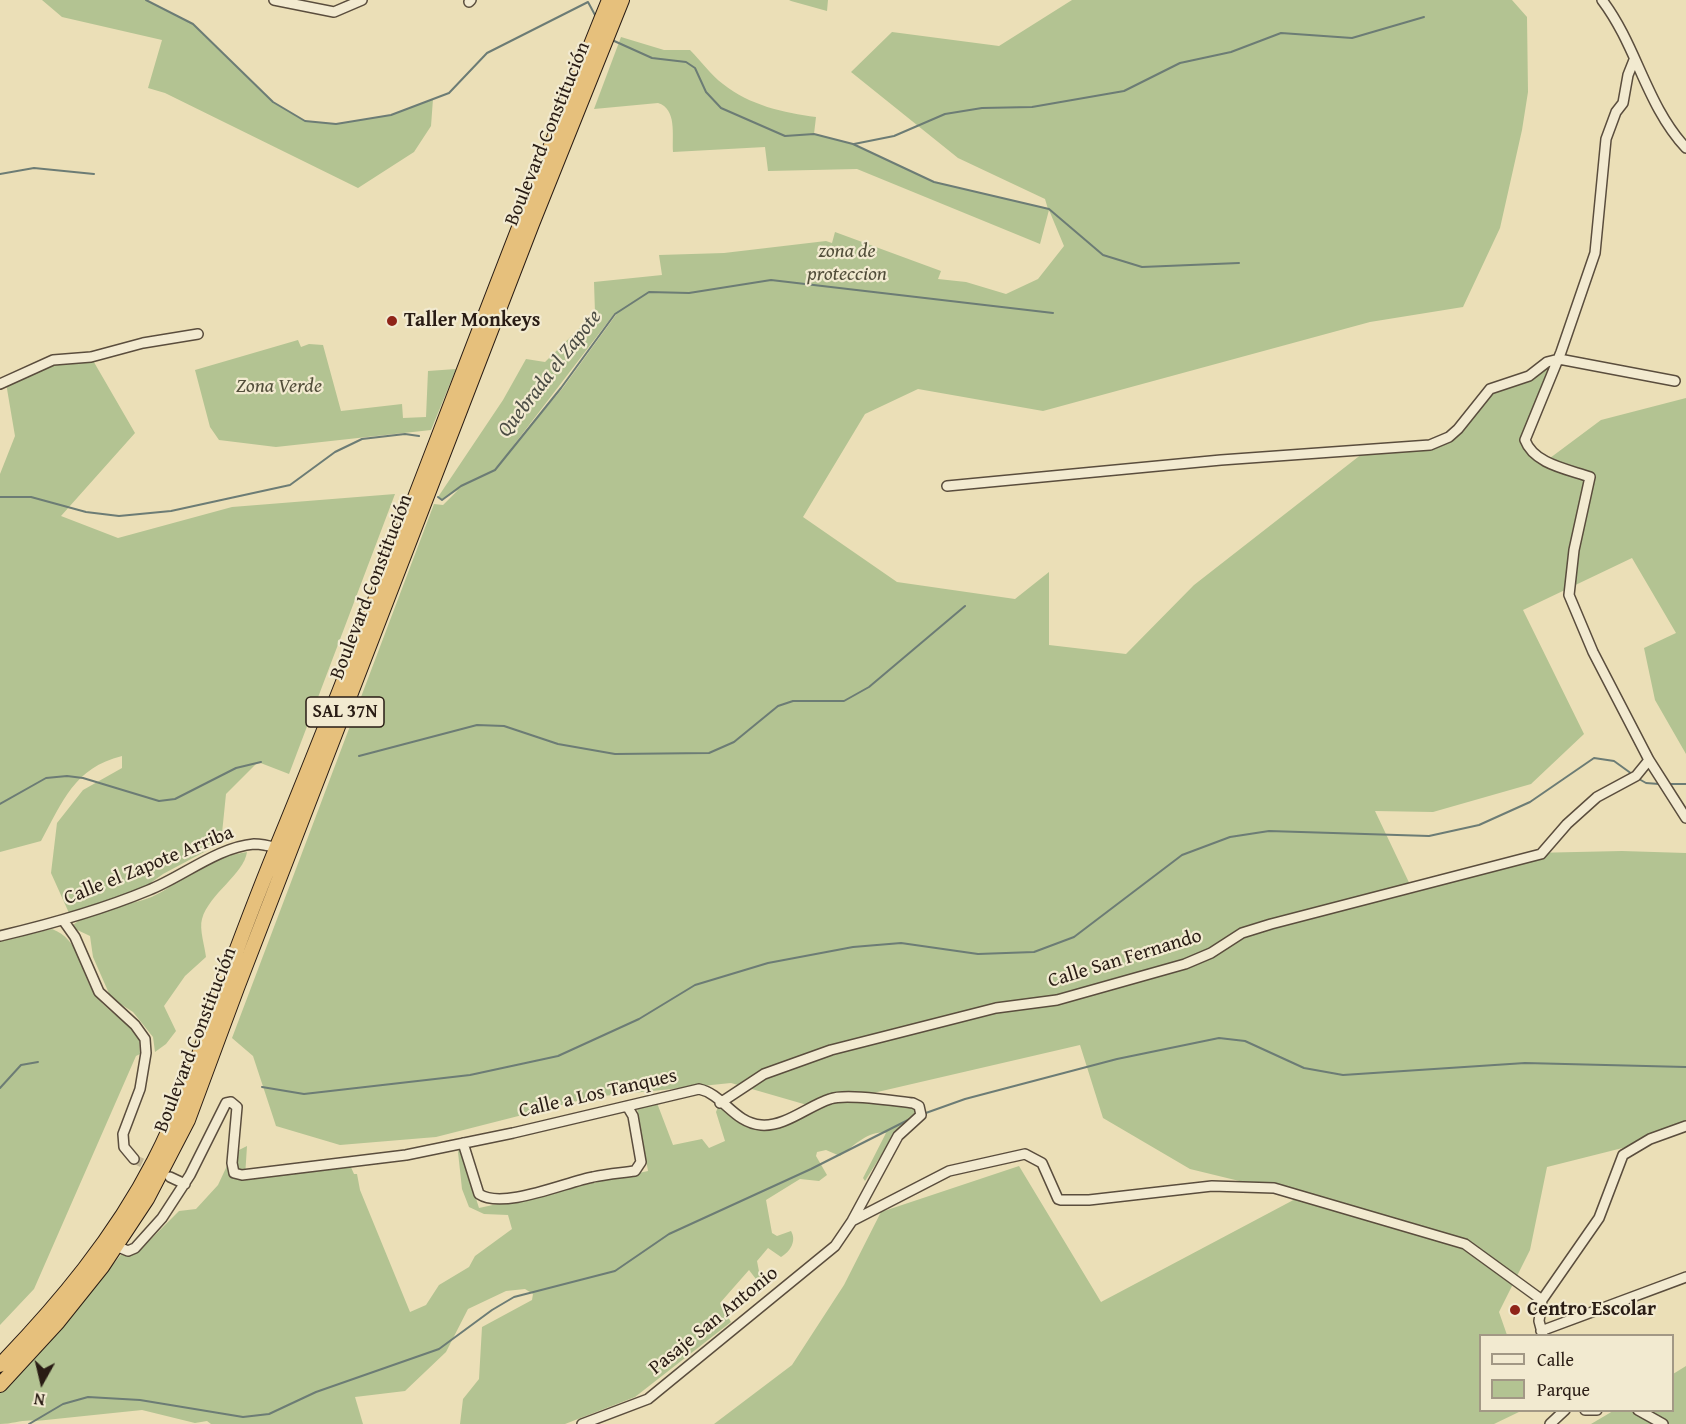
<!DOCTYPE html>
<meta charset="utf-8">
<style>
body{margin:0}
#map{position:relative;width:1686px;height:1424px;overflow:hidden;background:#ebdfb7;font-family:"Gentium Book Plus",serif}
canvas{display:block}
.legend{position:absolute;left:1479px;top:1334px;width:195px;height:78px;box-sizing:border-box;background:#f2ead0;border:2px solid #a29885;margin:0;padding:8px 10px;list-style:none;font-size:18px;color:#291c14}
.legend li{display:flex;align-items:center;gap:12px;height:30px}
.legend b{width:30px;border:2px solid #a29885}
.north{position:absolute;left:12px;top:1352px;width:60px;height:60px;-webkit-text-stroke:4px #f2ead0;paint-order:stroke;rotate:188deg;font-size:16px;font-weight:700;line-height:24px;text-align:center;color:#291c14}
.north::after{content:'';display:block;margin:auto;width:21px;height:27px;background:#291c14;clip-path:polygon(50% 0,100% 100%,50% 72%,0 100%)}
</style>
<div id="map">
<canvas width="1686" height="1424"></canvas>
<ul class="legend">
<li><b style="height:8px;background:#f2ead0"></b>Calle</li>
<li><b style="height:16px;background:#b3c392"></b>Parque</li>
</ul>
<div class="north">N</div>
</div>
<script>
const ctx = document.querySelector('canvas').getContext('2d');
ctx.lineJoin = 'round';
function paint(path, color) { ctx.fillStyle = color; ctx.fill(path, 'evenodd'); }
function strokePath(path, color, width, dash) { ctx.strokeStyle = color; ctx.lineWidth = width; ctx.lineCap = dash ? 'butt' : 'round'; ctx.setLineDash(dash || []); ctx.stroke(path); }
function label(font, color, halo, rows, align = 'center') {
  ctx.font = font + ' "Gentium Book Plus",serif'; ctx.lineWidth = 4.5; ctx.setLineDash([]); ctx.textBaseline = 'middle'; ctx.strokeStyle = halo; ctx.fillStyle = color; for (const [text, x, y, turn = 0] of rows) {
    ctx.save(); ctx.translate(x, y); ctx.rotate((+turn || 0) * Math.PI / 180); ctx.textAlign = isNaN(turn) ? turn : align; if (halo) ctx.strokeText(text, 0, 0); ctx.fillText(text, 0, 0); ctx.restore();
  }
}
const green = new Path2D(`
 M 42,0 L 146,0 L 193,24 L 273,102 L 305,121 L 337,124 L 391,115 L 433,99 L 431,126 L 414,152 L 358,188 L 165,93 L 148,88 L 162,40 L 62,17 Z
 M 789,0 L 828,0 L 827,11 L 791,1 Z
 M 1072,0 L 1512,0 L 1527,17 L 1528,92 L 1522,130 L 1500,228 L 1463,307 L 1370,322 L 1043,411 L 918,389 L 865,414 L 803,517 L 897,582 L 1015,599 L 1049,572 L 1049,645 L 1126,654 L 1194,585 L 1367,450 L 1429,445 L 1448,437 L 1490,389 L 1559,359 L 1525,440 L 1546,461 L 1601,420 L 1686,398 L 1686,754 L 1655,700 L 1644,648 L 1676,633 L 1632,558 L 1523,610 L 1584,734 L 1531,784 L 1433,812 L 1375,811 L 1414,893 L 1531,853 L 1622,851 L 1686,853 L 1686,1132 L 1547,1167 L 1530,1250 L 1499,1312 L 1507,1335 L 1480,1336 L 1480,1410 L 1521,1411 L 1494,1424 L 714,1424 L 792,1365 L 844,1285 L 881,1212 L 1019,1166 L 1101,1302 L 1301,1196 L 1190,1169 L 1103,1118 L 1080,1045 L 843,1100 L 909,1105 L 916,1109 L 916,1113 L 890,1141 L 865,1181 L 863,1178 L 886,1133 C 870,1129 852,1147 840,1156 L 826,1150 L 817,1152 L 816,1156 L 827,1175 L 819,1181 L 800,1179 L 766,1200 L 772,1233 L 777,1236 L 791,1231 C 797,1241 790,1252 781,1257 L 768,1248 L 757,1261 L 762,1287 L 749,1270 L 720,1303 L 731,1322 L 635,1397 L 565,1424 L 460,1424 L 463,1399 L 479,1379 L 482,1327 L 532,1300 L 533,1294 L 525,1289 L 506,1291 L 468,1309 L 446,1352 L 405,1391 L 355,1397 L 363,1424 L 211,1424 L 207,1421 L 195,1423 L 142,1410 L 36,1421 C 23,1419 14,1424 0,1424 L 0,1385 L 43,1350 L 128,1246 L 143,1247 L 179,1211 L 196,1209 L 218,1185 L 233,1153 L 247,1146 L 245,1177 L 350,1165 L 354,1174 L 357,1174 L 360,1190 L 410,1312 L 426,1305 L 439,1285 L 469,1267 L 475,1256 L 512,1229 L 508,1215 L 484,1214 L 469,1207 L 462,1189 L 458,1152 L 460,1148 L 479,1208 L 648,1171 L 637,1108 L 657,1103 L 673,1145 L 702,1139 L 709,1148 L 725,1141 L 716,1112 L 718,1107 C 728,1111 736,1121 746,1126 C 768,1137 795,1116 814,1107 L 731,1083 L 593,1097 L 436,1137 L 340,1145 L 276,1126 L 253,1056 L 232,1038 L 434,504 L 443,505 L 458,490 L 442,500 L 438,497 L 503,400 L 526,359 L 545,362 L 595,313 L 594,282 L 662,275 L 659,255 L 724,253 L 826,241 L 832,243 L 835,232 L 941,271 L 938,279 L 966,282 L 1006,294 L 1038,279 L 1064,246 L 1049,210 L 1040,244 L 857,169 L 768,171 L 765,147 L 673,152 C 672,134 677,109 658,103 L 594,109 L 621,37 L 664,50 L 690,50 C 701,61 711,75 723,84 C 749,105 784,113 816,117 L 814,134 L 853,144 L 934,182 L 1048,209 L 1045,199 L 958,158 L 851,72 L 892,32 L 999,46 ZM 618,312 L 562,389 L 510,450 L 614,314 Z
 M 298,340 L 301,347 L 309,344 L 323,345 L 341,411 L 402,404 L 403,418 L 426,417 L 428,371 L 456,369 L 431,430 L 276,447 L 219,440 L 210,427 L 195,370 Z
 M 91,357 L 135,433 L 61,516 L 118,538 L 232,507 L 395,494 L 289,774 L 258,762 L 226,794 L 221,843 L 163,874 L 145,887 L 69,913 L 51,873 L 57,823 L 83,790 L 122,768 L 122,756 C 74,768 63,801 41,841 L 0,852 L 0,474 L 15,436 L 6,383 L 56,364 Z
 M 247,852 C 244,874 209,894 202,919 C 199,929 205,947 206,957 L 185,976 L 164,1006 L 176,1031 L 166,1044 L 155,1052 L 153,1037 L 133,1012 L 111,998 L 93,957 L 90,936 L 71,927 C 90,908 119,907 143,900 C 167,893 182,876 202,864 C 214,857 233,855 247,852 Z
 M 52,929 C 80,939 80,971 94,993 C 104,1009 125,1021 139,1033 L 140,1054 L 136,1056 L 34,1289 L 0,1325 L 0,941 Z
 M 1686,1366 L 1686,1424 L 1591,1424 L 1613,1411 L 1672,1410 L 1673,1374 Z`);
const stream = new Path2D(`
 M 146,0 L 193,24 L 273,102 L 305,121 L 336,124 L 391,115 L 449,93 L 487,53 L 588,2 L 595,15
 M 612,40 L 652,58 L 686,62 L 695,68 L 706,92 L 721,108 L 785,136 L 814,134 L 853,144 L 934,182 L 1049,209 L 1103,255 L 1142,267 L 1239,263
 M 854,144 L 894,136 L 945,114 L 982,108 L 1032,107 L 1124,91 L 1180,63 L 1231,52 L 1281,33 L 1352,38 L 1424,17
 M 0,174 L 34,168 L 94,174
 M 0,497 L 31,497 L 86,512 L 119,516 L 171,511 L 290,485 L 335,452 L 362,439 L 405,434 L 419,436
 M 438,497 L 442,500 L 461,486 L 495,470 L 561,388 L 615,314 L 649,292 L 689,293 L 771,280 L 1053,313
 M 359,756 L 477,725 L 504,726 L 558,744 L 615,754 L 709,753 L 734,742 L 778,706 L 793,701 L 844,701 L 869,687 L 965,606
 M 1639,779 L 1646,783 L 1659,784
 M 1668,784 L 1686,784
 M 0,804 L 46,778 L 67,776 L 83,778 L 159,801 L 175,799 L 236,768 L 261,762
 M 262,1087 L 304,1094 L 470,1075 L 558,1056 L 639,1019 L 695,985 L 768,963 L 853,947 L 901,943 L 978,954 L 1034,952 L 1074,937 L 1182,855 L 1230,837 L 1269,831 L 1429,836 L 1479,825 L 1530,802 L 1594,758 L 1614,761 L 1632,774
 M 0,1088 L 21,1065 L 38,1062
 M 923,1114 L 965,1099 L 1117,1059 L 1219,1038 L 1245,1041 L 1304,1068 L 1343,1075 L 1525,1063 L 1686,1067
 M 29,1424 L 63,1404 L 88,1397 L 140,1400 L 243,1417 L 269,1414 L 316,1392 L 439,1349 L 492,1310 L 514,1297 L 615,1271 L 669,1234 L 811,1169 L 910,1119`);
const minorTunnel = new Path2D(`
 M 134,1159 L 155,1169`);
const minor = new Path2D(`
 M 274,0 L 334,12 L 362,0
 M 1602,0 C 1637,46 1646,105 1686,148
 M 469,2 L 471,0
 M 1634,60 L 1628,75 L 1623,103 L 1616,112 L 1606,139 L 1595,253 L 1561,352 L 1525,440 C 1534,464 1567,469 1590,477 L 1574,550 L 1569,595 L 1593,652 L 1649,760 L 1686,818
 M 0,384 L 53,360 L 91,357 L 143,343 L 198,334
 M 947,486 L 1221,460 L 1430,445 L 1449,437 L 1458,429 L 1490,389 L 1529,376 L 1547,362 L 1559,359 L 1675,381
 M 63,920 L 75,937 L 99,992 L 135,1025 L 145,1039 L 146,1053 L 140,1089 L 123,1134 L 124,1147 L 134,1159
 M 0,936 C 51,924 101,910 149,890 C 182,877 218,847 254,844 C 261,844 270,846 277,848
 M 720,1103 L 764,1074 L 831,1050 L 996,1008 L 1057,1000 L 1185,964 L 1211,953 L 1242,933 L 1271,924 L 1541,854 L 1567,824 L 1597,797 L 1636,776 L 1649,760
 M 463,1143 L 479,1194 C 503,1210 566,1182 593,1177 C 607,1174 621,1173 635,1171 L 641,1162 L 633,1116 L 627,1106
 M 170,1177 L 185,1184
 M 852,1221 L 949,1171 L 1025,1154 L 1042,1163 L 1058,1199 L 1061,1200 L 1089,1200 L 1212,1186 L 1274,1188 L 1465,1244 L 1542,1300
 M 116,1246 L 128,1251 L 135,1248 L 162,1218 L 190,1175 L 226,1103 L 231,1102 L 237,1107 L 232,1163 L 234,1173 L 242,1175 L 406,1155 L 513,1133 L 699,1089 C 723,1094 734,1123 761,1125 C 785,1127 808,1106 830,1099 C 846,1093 894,1101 913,1103 L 919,1106 L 921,1115 L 898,1136 L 852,1221 L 835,1246 L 648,1399 L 582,1424
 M 1541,1331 L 1686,1277
 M 1543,1336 L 1539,1321 L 1542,1300 L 1599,1218 L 1623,1155 L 1650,1139 L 1686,1126
 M 1585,1410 L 1597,1410
 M 1638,1410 L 1663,1424
 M 1550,1424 L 1565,1410`);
const highway = new Path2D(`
 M 0,1365 C 59,1304 115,1237 154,1161 C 182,1107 201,1049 221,992 C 239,943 258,893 278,844 C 393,565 495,280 609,0
 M 0,1385 L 58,1322 L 102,1267 L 147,1199 L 188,1120 L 237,988 L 532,224 L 622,0`);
const markers = [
 [392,321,6,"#8f2418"],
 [1515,1310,6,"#8f2418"]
];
const shields = [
 [345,712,78]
];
const shieldNames = [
 ["SAL 37N",345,712]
];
const streetNames = [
 ["Boulevard Constitución",548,134,-68],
 ["Boulevard Constitución",372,587,-69],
 ["Calle el Zapote Arriba",149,866,-22],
 ["Calle San Fernando",1125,959,-17],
 ["Boulevard Constitución",196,1040,-69],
 ["Calle a Los Tanques",598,1094,-13],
 ["Pasaje San Antonio",714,1321,-39]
];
const parkNames = [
 ["zona de",847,252],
 ["proteccion",847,275],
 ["Zona Verde",279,387]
];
const poiNames = [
 ["Taller Monkeys",404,321],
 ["Centro Escolar",1527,1310]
];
const waterNames = [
 ["Quebrada el Zapote",550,374,-52]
];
paint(green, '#b3c392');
strokePath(stream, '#6c7c75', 2);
strokePath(minorTunnel, '#c4b896', 9, [9, 4.5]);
strokePath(minor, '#5a4d3d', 12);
strokePath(highway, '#291c14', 16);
strokePath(minor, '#f2ead0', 9);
strokePath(highway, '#e6c07c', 14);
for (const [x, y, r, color] of markers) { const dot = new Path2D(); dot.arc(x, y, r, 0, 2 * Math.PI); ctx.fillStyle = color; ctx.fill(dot); strokePath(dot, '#f2ead0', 2); }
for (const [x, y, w] of shields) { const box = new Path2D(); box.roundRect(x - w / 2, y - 15, w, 30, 4.5); ctx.fillStyle = '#f2ead0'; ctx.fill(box); strokePath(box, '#291c14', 1.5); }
label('bold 18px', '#291c14', null, shieldNames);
label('20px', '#291c14', '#f2ead0', streetNames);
label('italic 20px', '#524e3a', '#f2ead0', parkNames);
label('bold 20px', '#291c14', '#f2ead0', poiNames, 'left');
label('italic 21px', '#4b4c44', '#f2ead0', waterNames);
</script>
